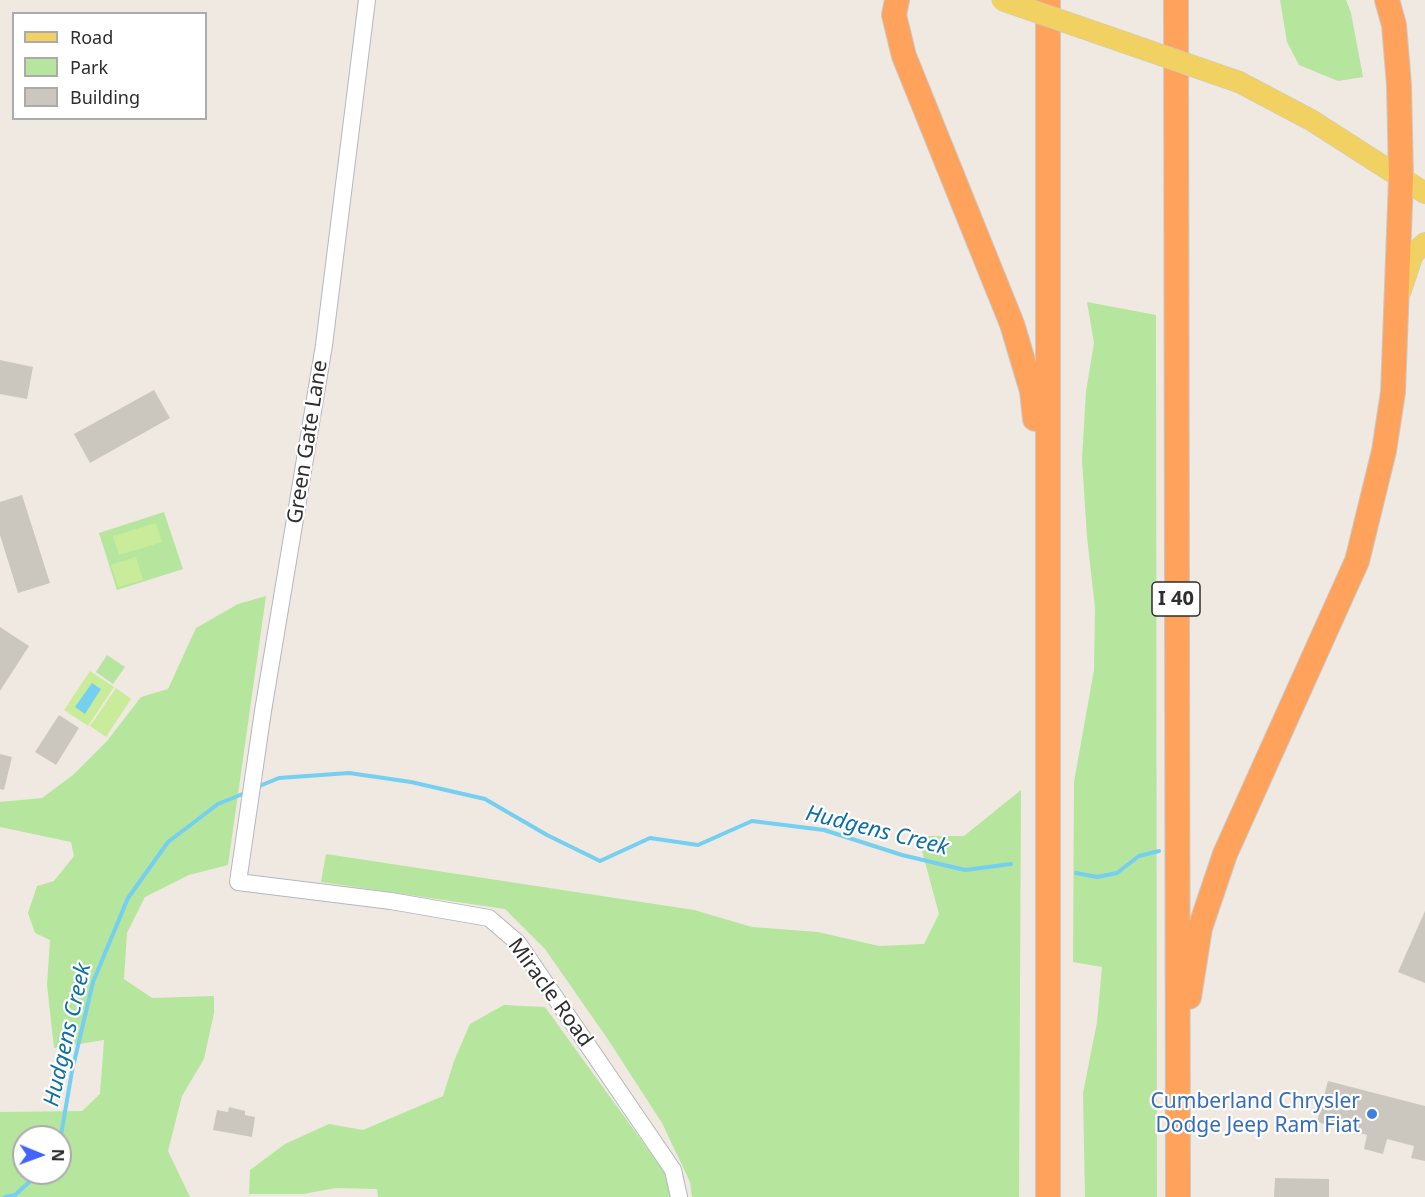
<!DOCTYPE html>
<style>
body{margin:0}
#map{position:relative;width:1425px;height:1197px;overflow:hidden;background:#efe9e1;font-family:"Noto Sans",sans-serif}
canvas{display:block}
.legend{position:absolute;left:12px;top:12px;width:195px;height:108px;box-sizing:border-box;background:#fff;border:2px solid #ababab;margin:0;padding:8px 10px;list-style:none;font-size:18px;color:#2e2e2e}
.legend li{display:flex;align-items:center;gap:12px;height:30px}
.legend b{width:30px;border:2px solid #ababab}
.north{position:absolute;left:12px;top:1125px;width:60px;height:60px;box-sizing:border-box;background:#fff;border:2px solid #ababab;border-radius:50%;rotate:91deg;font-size:16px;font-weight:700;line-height:24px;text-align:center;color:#2e2e2e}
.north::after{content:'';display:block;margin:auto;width:21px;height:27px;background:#4264fb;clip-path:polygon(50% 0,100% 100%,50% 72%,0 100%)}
</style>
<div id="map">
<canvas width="1425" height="1197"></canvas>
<ul class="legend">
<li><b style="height:8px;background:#f2d163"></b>Road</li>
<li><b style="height:16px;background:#b6e59e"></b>Park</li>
<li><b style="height:16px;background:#cbc7bf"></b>Building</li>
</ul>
<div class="north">N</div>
</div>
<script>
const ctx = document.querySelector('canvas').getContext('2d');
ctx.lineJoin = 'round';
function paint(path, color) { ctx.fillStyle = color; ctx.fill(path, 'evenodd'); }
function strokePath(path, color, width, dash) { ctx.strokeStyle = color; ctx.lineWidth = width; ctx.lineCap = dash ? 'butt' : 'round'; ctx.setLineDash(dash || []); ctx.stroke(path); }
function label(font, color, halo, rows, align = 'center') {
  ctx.font = font + ' "Noto Sans",sans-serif'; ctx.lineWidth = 4.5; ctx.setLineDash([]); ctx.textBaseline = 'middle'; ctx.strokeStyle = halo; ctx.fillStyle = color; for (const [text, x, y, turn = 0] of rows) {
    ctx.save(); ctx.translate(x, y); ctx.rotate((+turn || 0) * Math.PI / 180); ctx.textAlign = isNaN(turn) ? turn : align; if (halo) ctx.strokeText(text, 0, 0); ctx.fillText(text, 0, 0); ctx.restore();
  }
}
const green = new Path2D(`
 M 1280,0 L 1346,0 L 1351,13 L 1363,77 L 1338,81 L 1299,65 L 1287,42 Z
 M 1087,302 L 1156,315 L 1157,1197 L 1085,1197 L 1083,1093 L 1097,1022 L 1102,967 L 1073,962 L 1074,782 L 1094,670 L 1095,608 L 1087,537 L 1082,459 L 1086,391 L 1094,343 Z
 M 164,512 L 183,569 L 117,590 L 99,533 Z
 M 266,596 L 228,865 L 189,875 L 145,897 L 127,933 L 124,979 L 152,998 L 214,996 L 214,1013 L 204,1059 L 182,1096 L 168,1151 L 190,1197 L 0,1197 L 0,1112 L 82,1111 L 100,1094 L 104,1040 L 54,1048 L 47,985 L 50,940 L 35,933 L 28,913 L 37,886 L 54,881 L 74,856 L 71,842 L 0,827 L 0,802 L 42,798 L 73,775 L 107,741 L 141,697 L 168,689 L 196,628 L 238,604 ZM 24,1137 L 60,1137 L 60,1173 L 24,1173 Z
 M 107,655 L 125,667 L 113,684 L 96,672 Z
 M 1021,790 L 1019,1197 L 692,1197 L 690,1182 L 662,1123 L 607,1038 L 545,949 L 505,909 L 321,882 L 326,854 L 694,910 L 752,927 L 818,932 L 879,946 L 924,944 L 939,914 L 918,836 L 964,836 Z
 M 504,1005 L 545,1007 L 665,1173 L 670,1197 L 378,1197 L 377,1189 L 336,1188 L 303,1194 L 249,1194 L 250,1170 L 285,1144 L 329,1124 L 363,1130 L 443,1096 L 454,1061 L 470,1024 Z`);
const pitch = new Path2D(`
 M 156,523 L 162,542 L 119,555 L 113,536 Z
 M 136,557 L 143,580 L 118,587 L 111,565 Z
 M 90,671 L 114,687 L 88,726 L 64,710 Z
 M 116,688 L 131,699 L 106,737 L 90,726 Z`);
const water = new Path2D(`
 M 92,683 L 101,689 L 85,714 L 75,707 Z`);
const stream = new Path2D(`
 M 257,787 L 279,778 L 349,773 L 411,782 L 485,799 L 547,835 L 600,861 L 650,838 L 698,845 L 752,821 L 824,830 L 902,855 L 965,870 L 1011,864
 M 1076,873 L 1097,877 L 1117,873 L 1139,856 L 1159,851
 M 60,1141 L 72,1071 L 93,982 L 128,898 L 168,842 L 218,804 L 245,793
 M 5,1197 L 15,1195 L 39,1173`);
const building = new Path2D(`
 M 0,360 L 33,367 L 27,399 L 0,394 Z
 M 154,390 L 170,418 L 90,463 L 74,434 Z
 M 22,495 L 50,583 L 18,593 L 0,535 L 0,502 Z
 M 0,627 L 29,646 L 0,691 Z
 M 59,715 L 79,728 L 56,765 L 35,752 Z
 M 0,754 L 12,757 L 4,790 L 0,789 Z
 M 1425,911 L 1425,983 L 1398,972 Z
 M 1328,1081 L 1425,1106 L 1425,1161 L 1411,1158 L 1414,1146 L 1387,1139 L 1383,1154 L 1364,1149 L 1367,1135 L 1317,1122 Z
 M 229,1107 L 245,1111 L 245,1115 L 255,1117 L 252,1137 L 213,1130 L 217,1110 L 228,1112 Z
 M 1275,1178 L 1329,1179 L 1329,1197 L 1274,1197 Z`);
const minor = new Path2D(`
 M 367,0 L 324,345 L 263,711 L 238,882 L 391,901 L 489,918 L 518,943 L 673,1170 L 679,1197`);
const major = new Path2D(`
 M 1239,82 L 1311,120 L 1425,193
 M 1401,290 L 1413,254 L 1425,243`);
const highway = new Path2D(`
 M 897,0 L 894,15 L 904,56 L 1012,324 L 1032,391 L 1035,419
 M 1048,0 L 1048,1197
 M 1176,0 L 1178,1197
 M 1189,997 L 1200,928 L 1225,854 L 1357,561 L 1384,451 L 1393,392 L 1401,178 L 1399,85 L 1394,25 L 1387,0`);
const majorBridge = new Path2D(`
 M 1002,0 L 1239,82`);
const markers = [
 [1372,1114,6,"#3f7fe0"]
];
const shields = [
 [1176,599,48]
];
const shieldNames = [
 ["I 40",1176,599]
];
const streetNames = [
 ["Green Gate Lane",308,442,-81],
 ["Miracle Road",550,993,54]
];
const shopNames = [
 ["Cumberland Chrysler",1360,1102],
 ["Dodge Jeep Ram Fiat",1360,1126]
];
const waterNames = [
 ["Hudgens Creek",877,831,14],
 ["Hudgens Creek",68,1035,-77]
];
paint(green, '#b6e59e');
paint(pitch, '#c9ec9a');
paint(water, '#75cff0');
strokePath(stream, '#75cff0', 4);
paint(building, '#cbc7bf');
strokePath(minor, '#b4b7c1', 18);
strokePath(major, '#c9c9c9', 22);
strokePath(highway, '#c9c9c9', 26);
strokePath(minor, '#fff', 16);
strokePath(major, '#f2d163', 21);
strokePath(highway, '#ffa35c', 24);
strokePath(majorBridge, '#c9c9c9', 22, []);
strokePath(majorBridge, '#f2d163', 21);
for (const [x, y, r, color] of markers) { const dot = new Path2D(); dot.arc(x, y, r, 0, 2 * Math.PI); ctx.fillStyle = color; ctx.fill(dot); strokePath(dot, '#fff', 2); }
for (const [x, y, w] of shields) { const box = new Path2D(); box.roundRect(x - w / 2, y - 17, w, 34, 4.5); ctx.fillStyle = '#fff'; ctx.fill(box); strokePath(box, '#2e2e2e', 1.5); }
label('bold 20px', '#2e2e2e', null, shieldNames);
label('21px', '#2e2e2e', '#fff', streetNames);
label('21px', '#366cbe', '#fff', shopNames, 'right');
label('italic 22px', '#0d6fa3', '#fff', waterNames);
</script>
